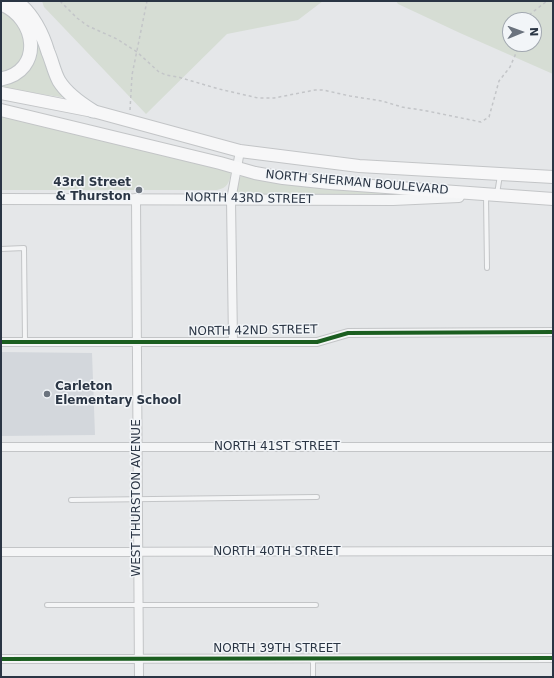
<!DOCTYPE html>
<style>
body{margin:0}
#map{position:relative;width:554px;height:678px;overflow:hidden;background:#e5e7e9;font-family:"DejaVu Sans",sans-serif}
canvas{display:block}
.frame{position:absolute;inset:0;border:2px solid #2a3544;pointer-events:none}
.north{position:absolute;left:502px;top:12px;width:40px;height:40px;box-sizing:border-box;background:#f2f5f8;border:1px solid #a2a8b0;border-radius:50%;rotate:89deg;font-size:11px;font-weight:700;line-height:16px;text-align:center;color:#2a3544}
.north::after{content:'';display:block;margin:auto;width:14px;height:18px;background:#6b737e;clip-path:polygon(50% 0,100% 100%,50% 72%,0 100%)}
</style>
<div id="map">
<canvas width="554" height="678"></canvas>
<div class="frame"></div>
<div class="north">N</div>
</div>
<script>
const ctx = document.querySelector('canvas').getContext('2d');
ctx.lineJoin = 'round';
function paint(path, color) { ctx.fillStyle = color; ctx.fill(path, 'evenodd'); }
function strokePath(path, color, width, dash) { ctx.strokeStyle = color; ctx.lineWidth = width; ctx.lineCap = dash ? 'butt' : 'round'; ctx.setLineDash(dash || []); ctx.stroke(path); }
function label(font, color, halo, rows, align = 'center') {
  ctx.font = font + ' "DejaVu Sans",sans-serif'; ctx.lineWidth = 3; ctx.setLineDash([]); ctx.textBaseline = 'middle'; ctx.strokeStyle = halo; ctx.fillStyle = color; for (const [text, x, y, turn = 0] of rows) {
    ctx.save(); ctx.translate(x, y); ctx.rotate((+turn || 0) * Math.PI / 180); ctx.textAlign = isNaN(turn) ? turn : align; if (halo) ctx.strokeText(text, 0, 0); ctx.fillText(text, 0, 0); ctx.restore();
  }
}
const built = new Path2D(`
 M 1,352 L 92,353 L 95,435 L 1,436 Z`);
const green = new Path2D(`
 M 2,1 L 10,2 L 27,16 L 67,98 L 1,88 L 1,84 L 35,52 Z
 M 42,1 L 323,1 L 298,20 L 227,34 L 146,114 L 44,7 Z
 M 396,1 L 553,1 L 553,74 L 460,33 L 398,4 ZM 510,20 L 534,20 L 534,44 L 510,44 Z
 M 1,10 L 9,14 L 25,33 L 23,63 L 1,77 Z
 M 1,116 L 227,171 L 231,174 C 229,183 227,188 217,190 L 144,190 L 144,188 L 138,189 L 137,190 L 1,190 Z
 M 242,175 L 402,192 L 402,195 L 240,195 L 236,191 L 239,179 Z`);
const path = new Path2D(`
 M 60,1 L 77,18 L 88,26 L 117,39 L 137,52 L 159,72 L 166,75 L 178,77 L 219,89 L 258,98 L 274,98 L 315,90 L 323,90 L 350,96 L 382,101 L 402,107 L 427,111 L 481,122 L 489,117 L 499,81 L 510,67 L 520,44
 M 526,20 L 529,15 L 547,1
 M 130,110 L 132,75 L 147,1`);
const service = new Path2D(`
 M 497,194 L 500,175
 M 486,196 L 487,268
 M 1,249 L 24,248 L 25,341
 M 71,500 L 317,497
 M 47,605 L 316,605
 M 313,659 L 313,677`);
const minor = new Path2D(`
 M 136,198 L 139,677
 M 1,342 L 317,342 L 348,333 L 553,332
 M 233,342 L 231,200 L 240,151
 M 1,447 L 553,447
 M 1,552 L 553,551
 M 1,659 L 553,658`);
const tertiary = new Path2D(`
 M 1,199 L 393,200 L 459,197`);
const secondary = new Path2D(`
 M 1,93 L 93,111 L 240,151 L 359,166 L 553,177
 M 1,110 L 220,163 L 255,173 L 283,178 L 330,183 L 553,199`);
const primary = new Path2D(`
 M 16,1 C 32,13 42,32 48,52 C 52,61 54,72 59,81 C 67,94 80,103 93,111
 M 1,4 C 37,18 44,71 1,79`);
const cycleway = new Path2D(`
 M 1,342 L 317,342 L 348,333 L 553,332
 M 1,659 L 553,658`);
const markers = [
 [139,190,4,"#6b737e"],
 [47,394,4,"#6b737e"]
];
const poiNames = [
 ["43rd Street",131,183],
 ["& Thurston",131,197],
 ["Carleton",55,387,"left"],
 ["Elementary School",55,401,"left"]
];
const streetNames = [
 ["NORTH SHERMAN BOULEVARD",357,183,5],
 ["NORTH 43RD STREET",249,199,1],
 ["NORTH 42ND STREET",253,331,-1],
 ["NORTH 41ST STREET",277,447],
 ["WEST THURSTON AVENUE",137,498,-90],
 ["NORTH 40TH STREET",277,552],
 ["NORTH 39TH STREET",277,649]
];
paint(built, '#d3d7dc');
paint(green, '#d6ddd4');
strokePath(service, '#c3c5c7', 6);
strokePath(minor, '#c3c5c7', 10);
strokePath(tertiary, '#c3c5c7', 12);
strokePath(secondary, '#c3c5c7', 14);
strokePath(primary, '#c0c4c7', 15);
strokePath(path, '#c3c5c8', 1.5, [3, 3]);
strokePath(service, '#f4f5f6', 4);
strokePath(minor, '#f4f5f6', 8);
strokePath(tertiary, '#f4f5f6', 10);
strokePath(secondary, '#f7f7f8', 12);
strokePath(primary, '#f7f7f8', 13);
strokePath(cycleway, '#1b5e20', 4);
for (const [x, y, r, color] of markers) { const dot = new Path2D(); dot.arc(x, y, r, 0, 2 * Math.PI); ctx.fillStyle = color; ctx.fill(dot); strokePath(dot, '#f2f5f8', 1.5); }
label('bold 12px', '#2a3544', '#f2f5f8', poiNames, 'right');
label('12px', '#2a3544', '#f2f5f8', streetNames);
</script>
